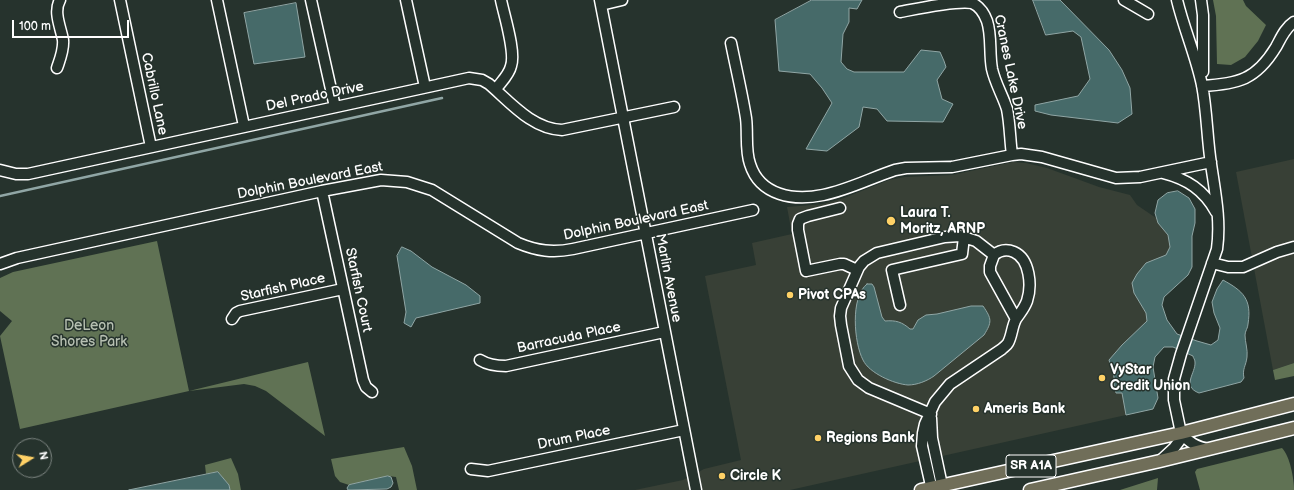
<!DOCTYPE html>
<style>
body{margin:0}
#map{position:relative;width:1294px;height:490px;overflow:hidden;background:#26332d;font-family:"Balsamiq Sans",sans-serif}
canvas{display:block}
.north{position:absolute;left:12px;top:438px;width:40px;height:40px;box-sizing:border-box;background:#26332d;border:1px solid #7d8581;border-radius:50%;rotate:79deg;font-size:11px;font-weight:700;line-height:16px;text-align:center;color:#fff}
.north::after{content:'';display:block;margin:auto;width:14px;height:18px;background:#ffd166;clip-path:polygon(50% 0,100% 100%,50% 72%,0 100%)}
.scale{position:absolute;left:12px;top:20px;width:117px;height:18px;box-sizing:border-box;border:2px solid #fff;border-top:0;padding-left:5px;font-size:12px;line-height:14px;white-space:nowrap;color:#fff;-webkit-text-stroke:3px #26332d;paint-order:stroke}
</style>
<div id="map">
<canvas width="1294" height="490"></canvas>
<div class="north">N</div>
<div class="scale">100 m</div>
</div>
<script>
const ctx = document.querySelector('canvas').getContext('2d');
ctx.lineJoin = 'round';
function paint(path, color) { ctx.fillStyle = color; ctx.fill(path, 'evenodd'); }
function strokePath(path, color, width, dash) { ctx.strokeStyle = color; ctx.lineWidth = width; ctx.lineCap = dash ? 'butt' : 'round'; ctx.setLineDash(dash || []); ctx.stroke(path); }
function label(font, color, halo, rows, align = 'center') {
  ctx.font = font + ' "Balsamiq Sans",sans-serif'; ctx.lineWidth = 3; ctx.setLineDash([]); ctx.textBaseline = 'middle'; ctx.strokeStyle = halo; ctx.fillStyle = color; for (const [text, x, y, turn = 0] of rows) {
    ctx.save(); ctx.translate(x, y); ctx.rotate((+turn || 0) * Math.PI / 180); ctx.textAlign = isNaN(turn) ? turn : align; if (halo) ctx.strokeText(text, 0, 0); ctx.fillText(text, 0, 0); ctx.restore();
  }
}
const built = new Path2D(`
 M 1294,159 L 1294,363 L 1273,370 L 1236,172 Z
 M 1013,162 L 1026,163 L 1047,168 L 1099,187 L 1130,195 L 1137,205 L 1156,218 L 1158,223 L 1168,235 L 1170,247 L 1166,255 L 1146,263 L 1134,293 L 1146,313 L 1147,321 L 1122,345 L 1109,360 L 1114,377 L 1114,384 L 1116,393 L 1122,393 L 1126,415 L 790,490 L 635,490 L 683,480 L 704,469 L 741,460 L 705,276 L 756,265 L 752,243 L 792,234 L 787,207 L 823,204 L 844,198 L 889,180 L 905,177 L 952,175 Z`);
const green = new Path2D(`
 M 1213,0 L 1243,0 L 1246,6 L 1266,25 L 1258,41 L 1245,57 L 1231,65 L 1217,64 L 1216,16 Z
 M 157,241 L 189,391 L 308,362 L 325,436 L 266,391 L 255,386 L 244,384 L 189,391 L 20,429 L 0,336 L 12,321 L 0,311 L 0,278 L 13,272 Z
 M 1294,363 L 1294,376 L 1275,380 L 1273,370 Z
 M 404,447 L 412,466 L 417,490 L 399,490 L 396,477 L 388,476 L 349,485 L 340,482 L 335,476 L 331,459 Z
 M 1282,448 C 1290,456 1294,479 1294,490 L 1200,490 L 1195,472 L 1197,469 Z
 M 231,458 L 238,474 L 241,490 L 230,490 L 229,485 L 218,472 L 206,474 L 205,465 Z
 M 1158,478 L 1157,490 L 1120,490 Z`);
const water = new Path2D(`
 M 812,0 L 862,0 L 857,9 L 849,8 L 849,22 L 843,34 L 841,62 L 847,69 L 854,72 L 904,72 L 921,50 L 940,52 L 944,61 L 946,67 L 937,80 L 942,99 L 953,104 L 943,122 L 887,121 L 877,109 L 863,107 L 859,127 L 827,151 L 806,149 L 832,103 L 822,88 L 810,74 L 779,71 L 775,20 Z
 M 1033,0 L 1060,0 L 1109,50 L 1122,70 L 1130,88 L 1132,114 L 1118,123 L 1051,115 L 1035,111 L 1035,105 L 1078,96 L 1090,79 L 1081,37 L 1073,31 L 1046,35 Z
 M 296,3 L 305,57 L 254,64 L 244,13 Z
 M 1178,191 L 1189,198 L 1195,209 L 1195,223 L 1192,236 L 1192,267 L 1188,275 L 1164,297 L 1162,305 L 1167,320 L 1177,334 L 1197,341 L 1211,345 L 1218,340 L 1220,328 L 1214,313 L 1212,302 L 1217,289 L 1223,280 C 1243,291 1252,299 1248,324 C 1248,328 1245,331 1245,335 C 1245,342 1248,350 1247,357 C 1246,366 1242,369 1244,378 L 1241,382 L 1199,393 C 1181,386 1196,373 1195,362 C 1195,359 1193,358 1193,356 L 1173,347 L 1164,347 L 1155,357 L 1153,367 L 1158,398 L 1153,409 L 1126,415 L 1122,393 L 1116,393 L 1114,384 L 1114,377 L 1109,360 L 1122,345 L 1147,321 L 1146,313 L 1134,293 L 1132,283 L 1137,274 L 1146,263 L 1166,255 L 1170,247 L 1168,235 L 1158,223 L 1155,213 L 1158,200 L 1167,193 Z
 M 402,247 L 411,251 L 432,267 L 466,285 L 480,296 L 480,303 L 416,318 L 411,327 L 404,323 L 406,312 L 397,256 Z
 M 867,284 L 872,284 L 874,287 L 882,317 L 885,321 C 896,320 902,322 910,329 L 913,329 L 918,320 L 926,315 L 937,314 L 971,306 L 983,306 C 992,319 992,322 984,335 L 934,376 C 927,381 917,385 908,385 C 894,384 869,373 863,360 C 854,343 850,297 867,284 Z
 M 218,472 L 229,485 L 230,490 L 129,490 Z
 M 388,476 L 391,477 L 393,483 L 391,487 L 387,489 L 348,490 L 347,488 L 349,485 Z`);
const stream = new Path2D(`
 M 0,196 L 442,98`);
const minor = new Path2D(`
 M 120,0 L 151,147
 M 217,0 L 244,126
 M 311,0 L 335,107
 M 406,0 L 425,87
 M 600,0 L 696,490
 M 1124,0 L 1148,14
 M 1201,0 L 1203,15 L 1203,72
 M 601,5 L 622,0
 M 900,12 C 916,9 957,0 972,3 C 979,6 984,13 987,21 C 992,36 989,53 992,69 C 995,83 1003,96 1007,109 C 1010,124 1010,140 1012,155
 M 731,43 C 736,68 742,93 746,118 C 748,133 745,150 750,164 C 760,196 794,201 823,195 C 848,190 871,178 895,170 L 906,168 L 952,167 L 1012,155 L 1021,154 L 1042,157 L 1116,178 L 1140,177 L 1211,162
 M 57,68 C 60,59 64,50 63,40 C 61,28 53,12 60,0
 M 1202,86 C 1238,84 1256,80 1276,47 C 1281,38 1285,28 1294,22
 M 496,89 C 501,82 509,75 511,66 C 516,52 504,15 501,0
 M 0,170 L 16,174 L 28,174 L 469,78 L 482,80 L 489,84 C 510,102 532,129 562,130 L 674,107
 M 1163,173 C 1187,179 1204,190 1216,212
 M 322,191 L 363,380 L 366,387 L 372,392
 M 840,208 L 808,216 L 800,219 L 798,224 L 798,230 L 806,271 L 840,264 L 844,264 L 857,270
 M 1212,263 L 1228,267 L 1243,267 L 1277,252 L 1294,247
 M 0,264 L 17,258 L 322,191 L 381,180 L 407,182 L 432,190 L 518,243 C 537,251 553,253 573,249 L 753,210
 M 900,305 L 892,270 L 962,254 L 964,237
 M 232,319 L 236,313 L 240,311 L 343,289
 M 480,360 C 488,365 497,366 506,366 L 664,332
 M 931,414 L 869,388 L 858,380 L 849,366 L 841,325 L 840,316 L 841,308 L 859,267 L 864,261 L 877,253 L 945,237 L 960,236 L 976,241 L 994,255
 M 931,418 L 932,438 L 943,490
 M 1181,433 C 1189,443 1197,447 1209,449
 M 1160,461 L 1174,448 L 1180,440 L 1181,433 L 1174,400 L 1174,379 L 1181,354 L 1217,249 C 1221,220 1215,192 1211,164 C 1207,138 1207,111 1202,85 C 1196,56 1184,29 1177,0
 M 471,469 L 488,471 L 684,430
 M 932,490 L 922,446 L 923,433 L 925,424 L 935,402 L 950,384 L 1002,349 C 1004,347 1007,345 1008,343 C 1012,336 1012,326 1016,319 C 1020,313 1024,309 1027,301 C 1032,286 1030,259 1014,252 C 1007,249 1000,250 994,255 L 990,266 L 990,272 L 1016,319`);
const major = new Path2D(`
 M 921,490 L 1181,433 L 1294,404
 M 1030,490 L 1160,461 L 1294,428`);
const markers = [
 [891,221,5,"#ffd166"],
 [790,295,4,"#ffd166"],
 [1102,378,4,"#ffd166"],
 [976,409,4,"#ffd166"],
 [818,438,4,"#ffd166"],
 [722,476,4,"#ffd166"]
];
const shields = [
 [1031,466,50]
];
const shieldNames = [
 ["SR A1A",1031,466]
];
const streetNames = [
 ["Cranes Lake Drive",1010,72,78],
 ["Cabrillo Lane",154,94,78],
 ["Del Prado Drive",315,97,-12],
 ["Dolphin Boulevard East",310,181,-11],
 ["Dolphin Boulevard East",636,221,-12],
 ["Marlin Avenue",668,278,79],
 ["Starfish Place",283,288,-13],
 ["Starfish Court",358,290,78],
 ["Barracuda Place",569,338,-12],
 ["Drum Place",574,438,-12]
];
const poiNames = [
 ["Laura T.",900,213],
 ["Moritz, ARNP",900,229],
 ["Pivot CPAs",798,295],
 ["VyStar",1110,370],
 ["Credit Union",1110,386],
 ["Ameris Bank",984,409],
 ["Regions Bank",826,438],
 ["Circle K",730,476]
];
const parkNames = [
 ["DeLeon",89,326],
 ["Shores Park",89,342]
];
paint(built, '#384036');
paint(green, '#607254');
paint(water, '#466a69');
strokePath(water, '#90a6a5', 1);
strokePath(stream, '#90a6a5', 2.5);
strokePath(minor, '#fff', 13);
strokePath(major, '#fff', 15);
strokePath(minor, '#26332d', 10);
strokePath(major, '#706e59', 12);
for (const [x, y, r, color] of markers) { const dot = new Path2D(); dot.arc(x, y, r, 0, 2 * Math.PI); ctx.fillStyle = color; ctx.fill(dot); strokePath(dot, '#26332d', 1.5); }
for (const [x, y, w] of shields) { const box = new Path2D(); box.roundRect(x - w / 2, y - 11, w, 22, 3); ctx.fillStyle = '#26332d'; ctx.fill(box); strokePath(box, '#fff', 1); }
label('bold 13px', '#fff', null, shieldNames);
label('14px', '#fff', '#26332d', streetNames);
label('bold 14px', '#fff', '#26332d', poiNames, 'left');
label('14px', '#b7c0b2', '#26332d', parkNames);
</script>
